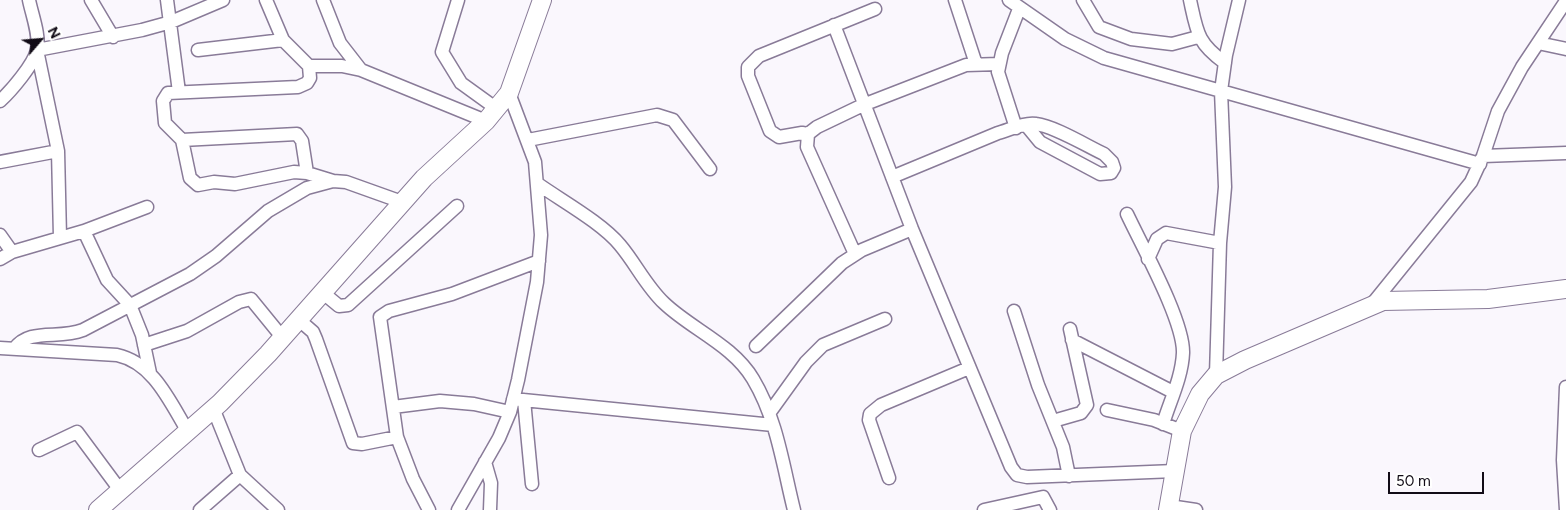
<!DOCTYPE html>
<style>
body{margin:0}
#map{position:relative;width:1566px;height:510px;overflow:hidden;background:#faf7fd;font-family:Figtree,sans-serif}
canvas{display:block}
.north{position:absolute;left:15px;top:15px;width:50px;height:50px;-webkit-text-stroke:4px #fff;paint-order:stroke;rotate:63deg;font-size:14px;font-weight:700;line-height:20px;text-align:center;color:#110b16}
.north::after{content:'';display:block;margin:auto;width:18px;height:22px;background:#110b16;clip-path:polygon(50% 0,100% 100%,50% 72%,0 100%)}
.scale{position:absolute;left:1388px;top:472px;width:96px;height:22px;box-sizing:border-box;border:2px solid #110b16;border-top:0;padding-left:6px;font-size:15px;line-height:18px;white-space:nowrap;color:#110b16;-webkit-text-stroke:4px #fff;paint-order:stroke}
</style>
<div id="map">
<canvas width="1566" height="510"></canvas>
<div class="north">N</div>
<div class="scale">50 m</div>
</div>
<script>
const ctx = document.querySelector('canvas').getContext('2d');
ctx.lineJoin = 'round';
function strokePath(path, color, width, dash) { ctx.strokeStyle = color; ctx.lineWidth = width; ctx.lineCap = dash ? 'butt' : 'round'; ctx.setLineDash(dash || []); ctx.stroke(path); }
const street = new Path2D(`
 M 91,0 L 113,37
 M 167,0 L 179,92
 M 266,0 L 283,40 L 309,66 L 310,78 L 307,83 L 298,87 L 168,93 L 163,101 L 165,123 L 182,140 L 190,178 L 198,185 L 214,182 L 235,184 L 294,172 L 307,173 L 333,181
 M 323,0 L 340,43 L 361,70
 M 458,0 L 442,52 L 461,83 L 497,109
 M 955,0 L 976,64
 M 1009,0 L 1065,39 L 1104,58 L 1480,164
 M 1083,0 L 1099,27 L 1131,39 L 1172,44 L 1198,37
 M 1190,0 C 1197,32 1197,43 1225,63
 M 834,25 L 912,229 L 1011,467 L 1017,475 L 1027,477 L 1175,471
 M 1538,43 L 1566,49
 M 198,50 L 283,40
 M 309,66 L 342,66 L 361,70 L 486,121
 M 0,101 C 11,91 34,64 37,50 C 40,35 32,15 29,0
 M 1016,128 L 998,72 L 1002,53 L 1019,9
 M 808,134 L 802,133 L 779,137 L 770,131 L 748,76 L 748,67 L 759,56 L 875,9
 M 182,140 L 297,134 L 302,141 L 307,173
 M 528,140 L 657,115 L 673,120 L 710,169
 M 1483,156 L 1566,153
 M 0,162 L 58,151
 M 892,177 L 998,133 C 1009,130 1025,122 1036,124 C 1054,126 1087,146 1104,154 L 1112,162 L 1114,168 L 1111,173 L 1100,174 L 1040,142 L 1026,125
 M 538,184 C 562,201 602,223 620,245 C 636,264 646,286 664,303 C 691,329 733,345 753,379 C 777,419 783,466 794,510
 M 1127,214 C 1142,246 1184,321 1183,353 C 1182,377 1170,401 1163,424
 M 84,231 L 147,207
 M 0,235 L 12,252 L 84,231 L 107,280 L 130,305 L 142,335 L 150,373
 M 60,237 L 58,151 L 37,50 L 142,30 L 171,22 L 223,0
 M 855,254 L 807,147 L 808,134 L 817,127 L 863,105 L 966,65 L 999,64
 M 0,259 L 12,252
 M 1148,259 L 1157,239 L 1166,233 L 1220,243
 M 322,292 L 339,306 L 348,305 L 457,206
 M 1373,303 L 1471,182 L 1483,156 L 1498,111 L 1522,67 L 1566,1
 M 1014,311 L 1038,385 L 1063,447 L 1069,476
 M 298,319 L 313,332 L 316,339 L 353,443 L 362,444 L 397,437
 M 1072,340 L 1173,392
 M 144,345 L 187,331 L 239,302 L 251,299 L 282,337
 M 756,346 L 842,263 L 862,250 L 912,229
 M 0,348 L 117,355 C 153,363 169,400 187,430
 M 14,349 C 30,327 58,340 83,330 L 190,274 L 216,256 L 268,211 L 307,188 L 333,181 L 346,182 L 402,202
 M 1216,375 L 1220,243 L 1225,187 L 1221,91 L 1226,55 L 1239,0
 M 1566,387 L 1563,460 L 1566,510
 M 513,399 L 773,425
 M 524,400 L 532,484
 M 393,407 L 440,401 L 474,404 L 510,412
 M 213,408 L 240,475 L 278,510
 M 1107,410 L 1154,420 L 1182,431
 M 770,412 L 806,362 L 823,345 L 885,319
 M 1053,421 L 1081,413 L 1087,405 L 1070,329
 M 39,450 L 77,432 L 120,490
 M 485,462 L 491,483 L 490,510
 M 889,478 L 869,420 L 870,414 L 881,405 L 969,368
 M 1169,506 L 1196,510
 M 200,510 L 240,475
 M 429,510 L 413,479 L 397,437 L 380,317 L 389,311 L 452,294 L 539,261
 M 458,510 L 499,438 L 510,412 L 518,380 L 537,282 L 541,235 L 535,162 L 509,93
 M 984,510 L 1043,497 L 1050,510`);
const secondary = new Path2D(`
 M 98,510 L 220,403 L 268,354 L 424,178 L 486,121 L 509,93 L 542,0
 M 1168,510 L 1182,431 L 1200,394 L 1216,375 L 1245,360 L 1383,301 L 1488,299 L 1566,289`);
strokePath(street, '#897b98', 15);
strokePath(secondary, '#897b98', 20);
strokePath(street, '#fff', 12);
strokePath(secondary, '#fff', 18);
</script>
